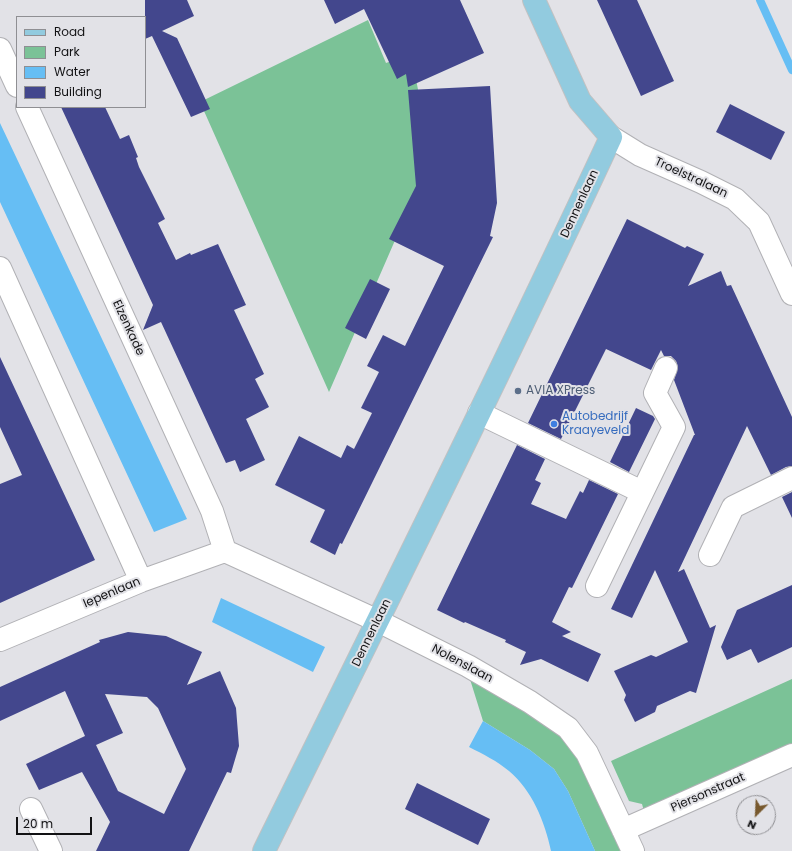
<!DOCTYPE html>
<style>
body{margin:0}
#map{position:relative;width:792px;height:851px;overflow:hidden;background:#e2e2e7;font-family:Poppins,sans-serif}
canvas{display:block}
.legend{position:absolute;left:16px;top:16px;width:130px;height:92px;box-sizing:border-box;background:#e2e2e7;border:1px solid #8f8f93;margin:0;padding:5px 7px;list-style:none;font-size:12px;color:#121214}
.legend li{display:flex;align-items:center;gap:8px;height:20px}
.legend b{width:20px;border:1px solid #8f8f93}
.north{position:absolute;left:736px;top:795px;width:40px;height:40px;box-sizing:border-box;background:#e2e2e7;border:1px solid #8f8f93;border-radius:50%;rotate:204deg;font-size:11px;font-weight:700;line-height:16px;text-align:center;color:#121214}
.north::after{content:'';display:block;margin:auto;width:14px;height:18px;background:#78592e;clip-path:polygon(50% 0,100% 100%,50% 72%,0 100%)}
.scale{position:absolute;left:16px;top:817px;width:76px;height:18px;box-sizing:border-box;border:2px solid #121214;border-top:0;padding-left:5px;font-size:12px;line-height:14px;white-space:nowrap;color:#121214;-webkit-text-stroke:3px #e2e2e7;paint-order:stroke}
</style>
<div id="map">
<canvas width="792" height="851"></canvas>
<ul class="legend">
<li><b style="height:5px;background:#92cbdf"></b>Road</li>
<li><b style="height:11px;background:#7bc297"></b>Park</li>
<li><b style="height:11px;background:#66bef4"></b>Water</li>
<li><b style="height:11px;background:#43478d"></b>Building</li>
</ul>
<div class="north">N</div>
<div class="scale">20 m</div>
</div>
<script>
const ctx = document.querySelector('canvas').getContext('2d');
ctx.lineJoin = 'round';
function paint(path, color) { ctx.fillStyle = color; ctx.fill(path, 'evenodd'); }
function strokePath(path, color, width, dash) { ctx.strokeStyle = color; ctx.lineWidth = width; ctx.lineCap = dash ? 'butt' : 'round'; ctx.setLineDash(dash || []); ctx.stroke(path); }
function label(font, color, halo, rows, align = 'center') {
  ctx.font = font + ' Poppins,sans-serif'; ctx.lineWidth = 4; ctx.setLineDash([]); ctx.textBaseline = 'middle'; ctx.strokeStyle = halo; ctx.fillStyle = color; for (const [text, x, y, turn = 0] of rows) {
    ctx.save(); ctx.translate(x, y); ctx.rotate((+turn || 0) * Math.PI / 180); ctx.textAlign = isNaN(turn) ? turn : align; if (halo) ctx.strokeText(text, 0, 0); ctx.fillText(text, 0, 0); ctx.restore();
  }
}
const green = new Path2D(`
 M 368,20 L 386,63 L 411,54 L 425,125 L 423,176 L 329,392 L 200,102 Z
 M 469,676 L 529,711 L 569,743 L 626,851 L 595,851 L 568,791 L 554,769 L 530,750 L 483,721 Z
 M 792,679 L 792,744 L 644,811 L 642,804 L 629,801 L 611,761 Z`);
const water = new Path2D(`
 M 0,123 L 187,519 L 154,532 L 0,202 Z
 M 221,598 L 325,647 L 313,672 L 212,622 Z
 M 483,721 L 530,750 L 554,769 L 568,791 L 595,851 L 551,851 C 545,822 532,790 509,771 C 497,761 483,754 469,747 Z`);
const stream = new Path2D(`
 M 760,0 L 792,70`);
const building = new Path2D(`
 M 145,0 L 187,0 L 194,16 L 162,31 L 177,38 L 210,109 L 191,117 L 152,36 L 145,39 Z
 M 324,0 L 460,0 L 484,53 L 408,87 L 406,74 L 397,79 L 364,9 L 335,24 Z
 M 597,0 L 637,0 L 674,81 L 641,96 Z
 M 490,86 L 497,203 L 490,236 L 493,237 L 342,544 L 340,543 L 335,555 L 310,542 L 325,510 L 275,485 L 299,436 L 341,458 L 347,445 L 354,449 L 372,413 L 361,408 L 379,372 L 367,366 L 383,335 L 405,346 L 444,266 L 389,239 L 416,186 L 408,90 Z
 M 730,104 L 785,132 L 771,160 L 716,132 Z
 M 61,107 L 105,107 L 120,139 L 129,135 L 138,157 L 136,158 L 139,167 L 165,219 L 158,223 L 176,260 L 190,253 L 191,255 L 218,244 L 246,305 L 234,310 L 264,374 L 255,379 L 269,407 L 246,419 L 265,460 L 240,472 L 235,460 L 226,463 L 161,322 L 143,330 L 153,305 Z
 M 627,219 L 685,248 L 687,246 L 704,254 L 688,286 L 721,271 L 727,286 L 731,285 L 792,417 L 792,466 L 786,467 L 771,475 L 747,426 L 678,572 L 684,569 L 710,628 L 716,625 L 696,693 L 690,691 L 657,706 L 655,712 L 635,722 L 624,700 L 626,695 L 614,671 L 651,655 L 656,657 L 688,642 L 655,570 L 632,618 L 611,609 L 694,435 L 695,435 L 674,380 L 678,367 L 676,361 L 671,356 L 664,356 L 661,350 L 651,370 L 606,349 L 561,439 L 528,423 Z
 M 370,279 L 390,289 L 366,339 L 345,328 Z
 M 0,357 L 95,560 L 0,603 L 0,484 L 22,475 L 0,427 Z
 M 636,408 L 653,416 L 655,419 L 629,472 L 610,462 Z
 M 517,445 L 545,459 L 535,480 L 541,483 L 531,504 L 566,519 L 580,491 L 583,493 L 589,480 L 618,494 L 572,588 L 569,587 L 552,622 L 571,632 L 562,636 L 601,654 L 588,682 L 541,659 L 520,665 L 526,652 L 505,642 L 506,640 L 465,622 L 464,623 L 437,610 Z
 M 792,492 L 792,518 L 782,497 Z
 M 792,585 L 792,647 L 758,663 L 751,649 L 727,660 L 721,647 L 737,610 Z
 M 128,632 L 166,636 L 202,652 L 187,685 L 220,671 L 236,708 L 239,746 L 231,773 L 227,772 L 189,851 L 96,851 L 110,822 L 82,772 L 39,790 L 26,764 L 85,736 L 65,691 L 0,721 L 0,687 L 100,642 L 99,640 ZM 105,694 L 147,697 L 158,708 L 186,769 L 164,814 L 118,791 L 96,745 L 123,733 Z
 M 417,783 L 490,819 L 478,845 L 405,809 Z`);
const minor = new Path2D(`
 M 0,49 L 17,86
 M 27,107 L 212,511 L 225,551
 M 611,137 L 640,155 L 701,182 L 735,199 L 759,222 L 792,294
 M 0,268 L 141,581
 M 479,413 L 642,492
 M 225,551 L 378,621 L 468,666 L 530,702 L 568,728 L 587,753 L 633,851
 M 710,555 L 733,507 L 792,478
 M 597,586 L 674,427 L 655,393 L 666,368
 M 0,640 L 141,581 L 225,551
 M 31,809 L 51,851
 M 623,830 L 792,755`);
const major = new Path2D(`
 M 264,851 C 381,614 499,377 611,137 L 580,101 L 534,0`);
const markers = [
 [518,391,4,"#5c6f8a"],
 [554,424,4,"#3f7fe0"]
];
const streetNames = [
 ["Troelstralaan",691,178,25],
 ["Dennenlaan",580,204,-65],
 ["Elzenkade",128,328,65],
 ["Iepenlaan",112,593,-23],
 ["Dennenlaan",372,633,-64],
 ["Nolenslaan",462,664,28],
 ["Piersonstraat",708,793,-24]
];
const serviceNames = [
 ["AVIA XPress",526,391]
];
const shopNames = [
 ["Autobedrijf",562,417],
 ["Kraayeveld",562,431]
];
paint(green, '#7bc297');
paint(water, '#66bef4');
strokePath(stream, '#66bef4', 8);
paint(building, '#43478d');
strokePath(minor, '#b1b1b5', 24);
strokePath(major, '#c1c1c2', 24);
strokePath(minor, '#fff', 22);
strokePath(major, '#92cbdf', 22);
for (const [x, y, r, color] of markers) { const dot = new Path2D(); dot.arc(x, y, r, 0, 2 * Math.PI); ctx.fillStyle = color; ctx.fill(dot); strokePath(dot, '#e2e2e7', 1.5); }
label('12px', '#121214', '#e2e2e7', streetNames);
label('12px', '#4e5e75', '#e2e2e7', serviceNames, 'left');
label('12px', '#366cbe', '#e2e2e7', shopNames, 'left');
</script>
